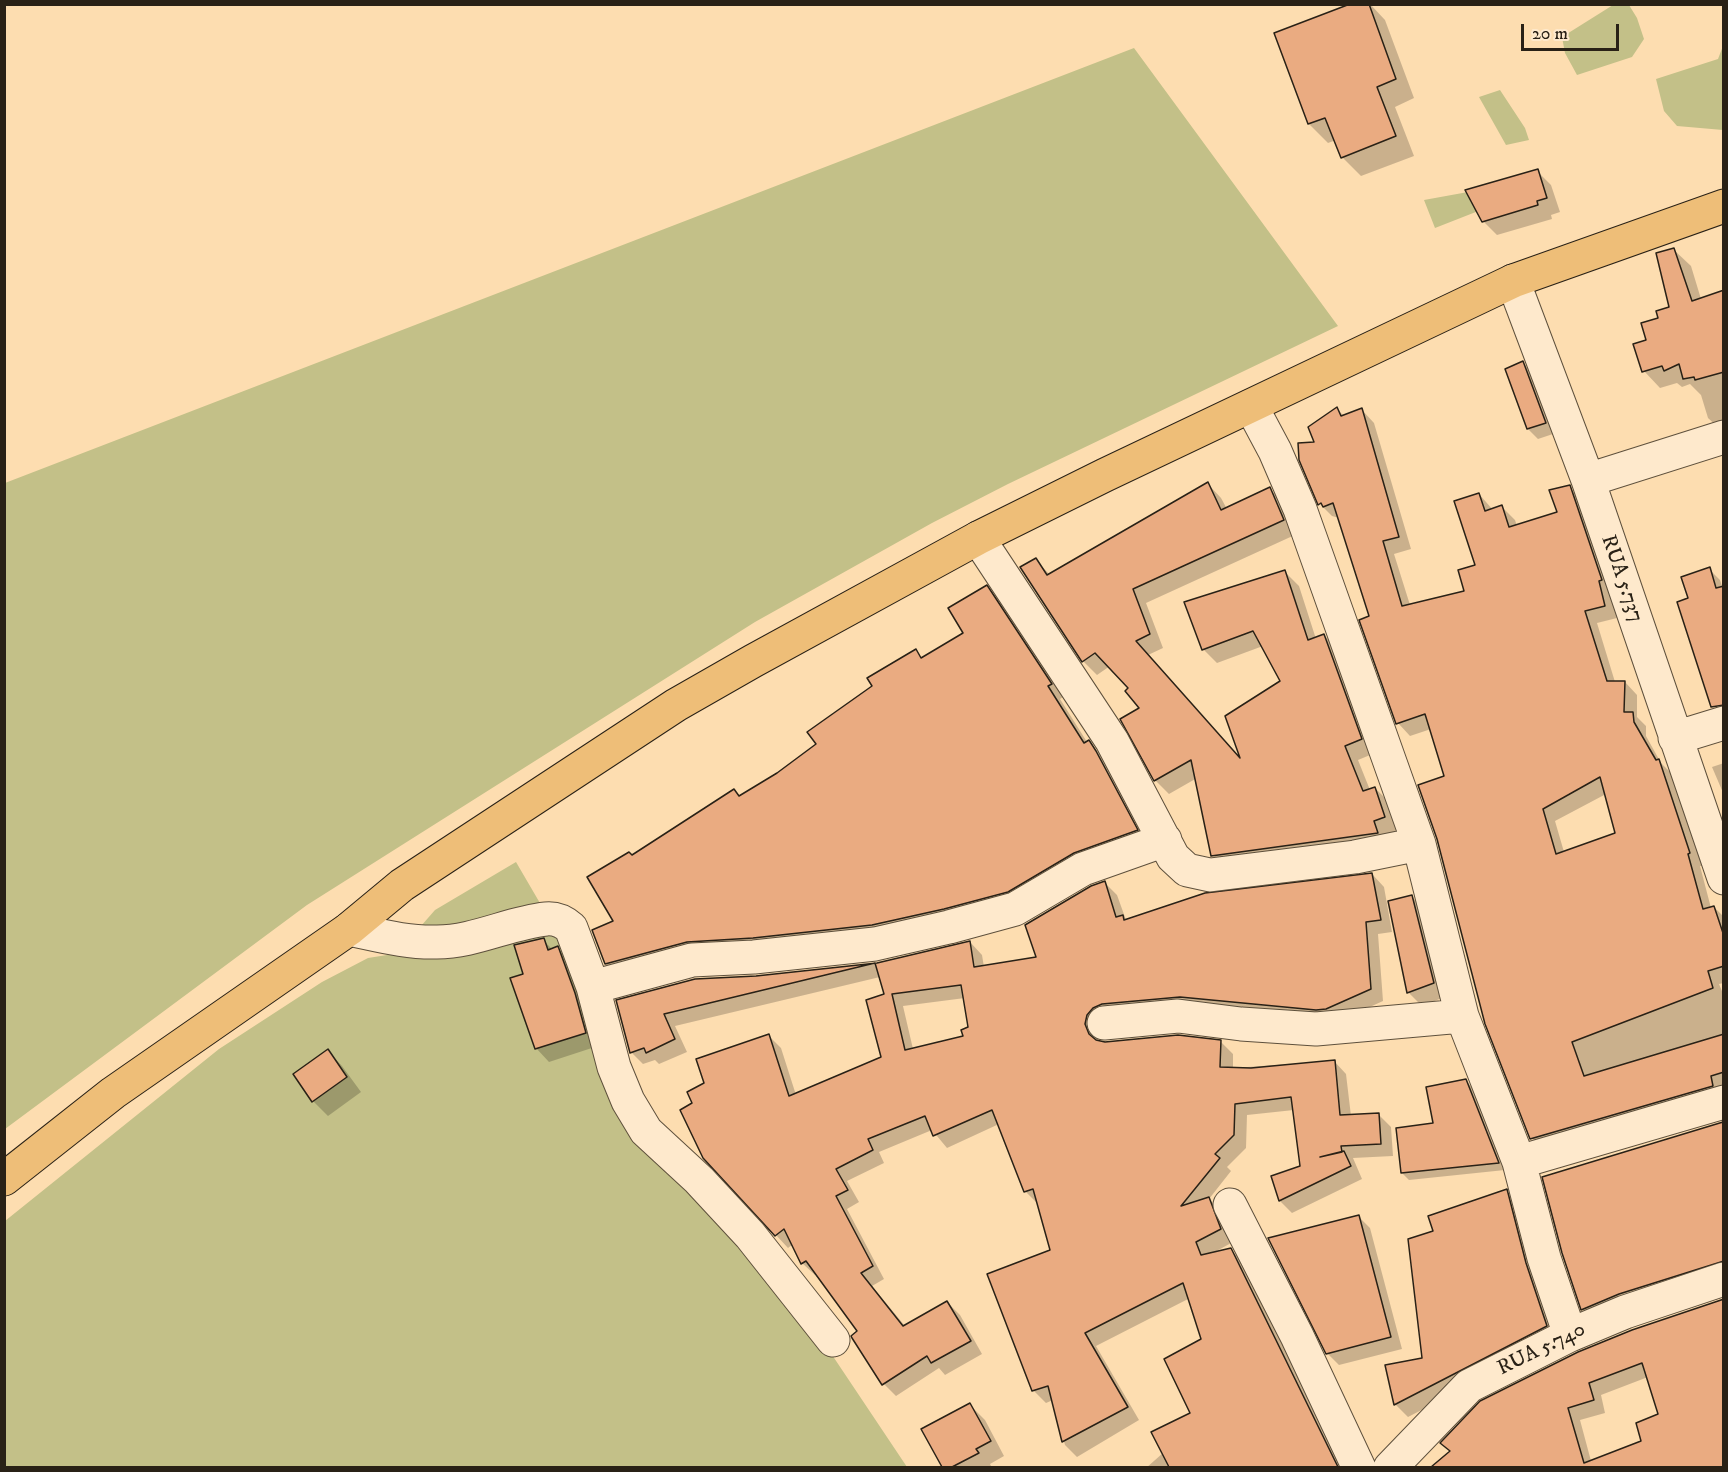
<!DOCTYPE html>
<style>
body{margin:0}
#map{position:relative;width:1728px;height:1472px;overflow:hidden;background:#fdddb0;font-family:"IM FELL DW Pica",serif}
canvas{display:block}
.frame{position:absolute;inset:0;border:6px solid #292116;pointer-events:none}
.scale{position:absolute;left:1521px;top:24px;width:98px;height:27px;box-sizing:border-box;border:3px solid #292116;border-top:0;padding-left:8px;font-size:18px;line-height:21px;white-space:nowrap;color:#292116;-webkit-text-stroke:4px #fee9cc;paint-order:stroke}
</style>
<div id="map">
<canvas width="1728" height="1472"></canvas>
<div class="frame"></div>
<div class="scale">20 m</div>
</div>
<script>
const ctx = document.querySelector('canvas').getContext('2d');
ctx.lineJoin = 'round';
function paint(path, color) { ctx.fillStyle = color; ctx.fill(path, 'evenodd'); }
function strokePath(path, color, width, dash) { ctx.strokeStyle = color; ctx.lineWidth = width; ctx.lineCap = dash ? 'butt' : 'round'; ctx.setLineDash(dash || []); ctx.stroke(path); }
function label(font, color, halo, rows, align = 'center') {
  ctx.font = font + ' "IM FELL DW Pica",serif'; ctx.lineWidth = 6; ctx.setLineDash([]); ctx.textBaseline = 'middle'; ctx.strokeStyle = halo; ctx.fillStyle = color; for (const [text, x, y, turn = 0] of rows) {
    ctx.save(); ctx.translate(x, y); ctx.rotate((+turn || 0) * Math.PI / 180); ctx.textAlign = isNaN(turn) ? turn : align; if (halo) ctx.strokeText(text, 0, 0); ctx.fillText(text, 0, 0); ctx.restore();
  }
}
const green = new Path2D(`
 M 1629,5 L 1637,18 L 1644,39 L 1632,57 L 1577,75 L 1565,53 L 1562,37 L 1613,5 Z
 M 1723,46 L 1723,130 L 1677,126 L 1664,111 L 1656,79 L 1718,59 Z
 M 1134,48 L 1338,326 L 1008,484 L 932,523 L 755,622 L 307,905 L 5,1129 L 5,483 Z
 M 1500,90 L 1525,128 L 1529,140 L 1506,145 L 1479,97 Z
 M 1479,190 L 1486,208 L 1435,228 L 1424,200 Z
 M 516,862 L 544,910 L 414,934 L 435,910 Z
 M 561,932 L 609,1071 L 798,1304 L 907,1467 L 5,1468 L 5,1221 L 219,1049 L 322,982 L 368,958 L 520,934 Z`);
const shadow = new Path2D(`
 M 1355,4 L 1370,4 L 1385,20 L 1414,98 L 1395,107 L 1414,156 L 1361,176 L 1342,157 L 1336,140 L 1328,143 L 1309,124 Z
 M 1537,171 L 1551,185 L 1560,212 L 1551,215 L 1552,219 L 1497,235 L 1483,221 Z
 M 1674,250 L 1691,266 L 1701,299 L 1724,298 L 1724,433 L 1708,418 L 1701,395 L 1690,384 L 1682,387 L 1677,383 L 1660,388 L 1644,371 L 1647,341 L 1660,319 L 1670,308 Z
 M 1523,363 L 1533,373 L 1556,433 L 1538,439 L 1528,429 Z
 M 1337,409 L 1344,416 L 1362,410 L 1374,423 L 1411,549 L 1394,554 L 1410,605 L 1466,592 L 1477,566 L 1479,494 L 1493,510 L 1502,507 L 1515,520 L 1517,526 L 1559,513 L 1570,488 L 1583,501 L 1617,618 L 1597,623 L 1615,682 L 1625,682 L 1637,695 L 1637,717 L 1646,726 L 1646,736 L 1661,763 L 1671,773 L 1702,866 L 1700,866 L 1711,908 L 1714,907 L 1724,917 L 1724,983 L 1719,984 L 1724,996 L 1724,1088 L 1544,1151 L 1532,1138 L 1446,777 L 1431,729 L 1410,736 L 1398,723 L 1371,617 L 1339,518 L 1332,516 L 1320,504 L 1317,443 ZM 1606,794 L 1616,834 L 1564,852 L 1555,821 Z
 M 1208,484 L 1221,498 L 1227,509 L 1270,489 L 1284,503 L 1297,534 L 1146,603 L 1163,648 L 1148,655 L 1243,762 L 1282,681 L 1263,646 L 1217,663 L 1203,649 L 1285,572 L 1299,586 L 1316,639 L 1324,635 L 1338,649 L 1375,753 L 1358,760 L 1370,790 L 1375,788 L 1389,802 L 1398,831 L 1227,869 L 1213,855 L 1197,778 L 1169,794 L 1155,780 L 1141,708 L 1130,688 L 1110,666 L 1097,675 L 1083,661 L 1022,568 L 1036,560 L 1050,575 Z
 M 1709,569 L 1720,580 L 1723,589 L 1690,599 Z
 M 987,587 L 999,600 L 1063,697 L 1060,699 L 1087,742 L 1101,754 L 1149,843 L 1021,904 L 619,976 L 606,964 L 632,856 L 734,790 L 741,797 L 818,745 L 874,687 L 916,651 L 923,659 L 965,633 Z
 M 1724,763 L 1724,795 L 1712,767 Z
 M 1372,874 L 1384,887 L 1392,932 L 1378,934 L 1383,1001 L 1339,1021 L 1097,1038 L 1099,1042 L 1105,1043 L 1221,1042 L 1233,1054 L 1233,1068 L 1334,1061 L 1346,1074 L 1351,1116 L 1378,1114 L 1391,1127 L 1393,1156 L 1353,1158 L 1362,1179 L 1292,1213 L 1280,1201 L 1273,1177 L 1301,1167 L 1294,1110 L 1247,1115 L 1246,1148 L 1227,1167 L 1231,1171 L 1209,1199 L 1221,1211 L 1233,1242 L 1211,1254 L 1230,1249 L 1243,1262 L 1343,1468 L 1146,1468 L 1163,1453 L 1192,1414 L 1203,1340 L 1190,1298 L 1096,1346 L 1139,1420 L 1077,1457 L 1065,1445 L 1053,1400 L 1046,1403 L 1033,1390 L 1052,1251 L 1038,1204 L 1025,1191 L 999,1124 L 947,1148 L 932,1130 L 879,1152 L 884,1163 L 847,1181 L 859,1202 L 847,1209 L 884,1279 L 872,1286 L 905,1326 L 947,1302 L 960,1315 L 982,1354 L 945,1375 L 939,1368 L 896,1396 L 884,1384 L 860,1331 L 817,1274 L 815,1275 L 802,1263 L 793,1244 L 788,1248 L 704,1157 L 694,1104 L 706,1084 L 769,1036 L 781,1048 L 796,1095 L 883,1058 L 886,995 L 880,977 L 675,1026 L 687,1052 L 659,1064 L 655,1060 L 643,1064 L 631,1052 L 618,1001 L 756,977 L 877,964 L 970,942 L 982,955 L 984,967 L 1038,959 L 1105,883 L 1117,895 L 1126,920 ZM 965,998 L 970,1028 L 965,1037 L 913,1049 L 903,1006 Z
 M 1412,897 L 1425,910 L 1447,996 L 1422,1006 L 1408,992 Z
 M 543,940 L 553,950 L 557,948 L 570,961 L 598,1046 L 549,1062 L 536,1048 L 524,975 Z
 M 328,1051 L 342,1066 L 361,1092 L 328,1116 L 313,1101 Z
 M 1466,1081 L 1473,1088 L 1505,1170 L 1409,1180 L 1402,1173 Z
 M 1724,1122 L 1724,1276 L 1595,1321 L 1583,1309 L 1544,1178 Z
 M 1506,1191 L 1519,1204 L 1559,1339 L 1408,1417 L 1395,1404 L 1423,1359 L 1435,1232 Z
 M 1358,1216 L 1370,1228 L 1402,1349 L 1339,1365 L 1328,1354 L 1270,1239 Z
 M 1724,1299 L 1724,1468 L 1433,1468 L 1578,1353 ZM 1648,1377 L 1660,1414 L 1643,1442 L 1591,1461 L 1580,1420 L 1605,1413 L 1601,1395 Z
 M 970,1405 L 985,1420 L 1004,1456 L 990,1464 L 992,1468 L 943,1468 L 923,1430 Z`);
const building = new Path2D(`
 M 1350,4 L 1369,4 L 1396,79 L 1377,87 L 1396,136 L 1341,158 L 1325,118 L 1308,124 L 1274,33 Z
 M 1538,169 L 1547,198 L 1537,201 L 1538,205 L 1482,222 L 1465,190 Z
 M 1674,248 L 1692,301 L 1724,290 L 1724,372 L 1695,380 L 1694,377 L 1683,379 L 1679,364 L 1664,371 L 1662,366 L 1642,372 L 1633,344 L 1646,340 L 1641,323 L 1658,318 L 1656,311 L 1669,307 L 1656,253 Z
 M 1523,361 L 1546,423 L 1527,429 L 1505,369 Z
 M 1337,407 L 1341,416 L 1362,408 L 1399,537 L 1383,541 L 1402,606 L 1464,591 L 1458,570 L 1475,565 L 1454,501 L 1479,493 L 1485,511 L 1502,505 L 1509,527 L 1557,512 L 1549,490 L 1570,485 L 1602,580 L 1599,581 L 1605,606 L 1585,611 L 1607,681 L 1625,681 L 1624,712 L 1633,712 L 1634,722 L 1656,760 L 1659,759 L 1690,853 L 1688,854 L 1703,909 L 1714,906 L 1724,936 L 1724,966 L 1708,971 L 1713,988 L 1572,1042 L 1584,1076 L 1724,1034 L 1724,1072 L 1711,1076 L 1713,1086 L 1530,1139 L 1485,1024 L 1437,839 L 1418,785 L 1444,776 L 1425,714 L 1396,724 L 1359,620 L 1369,616 L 1333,503 L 1323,507 L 1321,503 L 1318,505 L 1299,460 L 1298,443 L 1314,442 L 1308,427 ZM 1600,777 L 1615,833 L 1556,854 L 1543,809 Z
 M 1208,482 L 1221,510 L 1270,487 L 1284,520 L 1133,589 L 1150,634 L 1136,641 L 1240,758 L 1225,716 L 1280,681 L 1253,631 L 1202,650 L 1184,602 L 1285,570 L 1308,640 L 1324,634 L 1362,739 L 1345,746 L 1363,791 L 1375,787 L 1385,817 L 1374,821 L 1378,833 L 1211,856 L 1191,760 L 1154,781 L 1120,719 L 1139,708 L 1125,691 L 1128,688 L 1095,653 L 1082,662 L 1020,567 L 1036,558 L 1047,575 Z
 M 1710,567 L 1716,588 L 1724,586 L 1724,705 L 1711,707 L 1677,602 L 1688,598 L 1681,577 Z
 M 987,585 L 1052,684 L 1048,686 L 1084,743 L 1089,740 L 1096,751 L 1138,830 L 1074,853 L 1008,892 L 944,909 L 872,925 L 753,938 L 687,942 L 605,964 L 592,930 L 613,921 L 587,877 L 629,852 L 632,855 L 734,789 L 739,796 L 777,773 L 816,744 L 807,732 L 872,686 L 867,678 L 916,649 L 921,658 L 963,633 L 948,608 Z
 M 1372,873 L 1381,920 L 1366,922 L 1371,989 L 1326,1009 L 1316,1010 L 1180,997 L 1102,1004 L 1093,1008 L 1087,1015 L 1085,1024 L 1089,1034 L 1096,1040 L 1105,1042 L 1178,1035 L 1221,1040 L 1220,1067 L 1251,1068 L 1335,1060 L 1340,1115 L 1379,1113 L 1381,1144 L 1341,1146 L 1342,1152 L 1320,1157 L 1344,1151 L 1351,1166 L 1279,1201 L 1271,1176 L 1300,1166 L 1291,1097 L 1235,1104 L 1234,1135 L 1215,1154 L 1220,1158 L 1181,1206 L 1209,1197 L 1221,1229 L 1196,1242 L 1201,1255 L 1231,1248 L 1338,1467 L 1169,1467 L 1151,1432 L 1190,1413 L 1164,1359 L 1201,1339 L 1183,1283 L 1085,1333 L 1128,1407 L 1062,1442 L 1048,1386 L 1032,1391 L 987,1274 L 1050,1250 L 1033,1189 L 1024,1192 L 992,1110 L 933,1136 L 925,1116 L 868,1139 L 873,1150 L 836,1169 L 848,1190 L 836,1196 L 873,1266 L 861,1273 L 903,1326 L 947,1301 L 971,1341 L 931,1363 L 927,1356 L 882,1385 L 852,1338 L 851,1336 L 857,1331 L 806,1261 L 801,1264 L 784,1229 L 775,1236 L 703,1158 L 680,1110 L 692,1103 L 687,1092 L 704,1083 L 696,1059 L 769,1034 L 789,1096 L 881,1057 L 866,1000 L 884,994 L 875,963 L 664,1014 L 675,1039 L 646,1053 L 644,1048 L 630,1053 L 616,1000 L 695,979 L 756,976 L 877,963 L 970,941 L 974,967 L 1036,957 L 1025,925 L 1091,886 L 1105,881 L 1116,917 L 1123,915 L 1124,920 L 1205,893 ZM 961,985 L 968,1027 L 961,1030 L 963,1036 L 905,1050 L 892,994 Z
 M 1412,895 L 1434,983 L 1407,993 L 1388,901 Z
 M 544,938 L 548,950 L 558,946 L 575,993 L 586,1033 L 535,1049 L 510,978 L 523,974 L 514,945 Z
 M 328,1049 L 347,1077 L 312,1102 L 293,1074 Z
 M 1466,1079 L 1499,1163 L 1401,1173 L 1396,1128 L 1433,1123 L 1426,1087 Z
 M 1723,1122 L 1724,1261 L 1619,1294 L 1581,1310 L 1562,1253 L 1542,1177 Z
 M 1507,1189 L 1526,1263 L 1547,1326 L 1394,1405 L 1385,1365 L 1422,1358 L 1408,1239 L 1433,1231 L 1428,1216 Z
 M 1359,1215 L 1391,1337 L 1326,1354 L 1268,1238 Z
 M 1724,1299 L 1724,1467 L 1431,1467 L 1450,1451 L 1440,1443 L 1480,1401 L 1578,1352 L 1632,1330 ZM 1642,1363 L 1658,1414 L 1636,1423 L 1641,1441 L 1584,1463 L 1568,1408 L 1594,1400 L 1589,1383 Z
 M 970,1403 L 991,1441 L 976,1449 L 979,1453 L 952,1467 L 942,1467 L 921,1429 Z`);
const minor = new Path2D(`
 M 1513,281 L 1588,480 L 1724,878
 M 1251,406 L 1275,451 L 1300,509 L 1419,844 L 1462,1016 L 1519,1162 L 1544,1258 L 1570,1335
 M 1588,480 L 1724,437
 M 978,538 L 1112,741 L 1173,857 L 1187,870 L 1210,875 L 1355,857 L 1419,844
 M 1675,738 L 1724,723
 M 349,929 C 378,935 407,943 437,942 C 474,942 509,923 546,919 C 556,918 564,922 571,928 L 593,987 L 614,1067 L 628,1101 L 646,1131 L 699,1180 L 750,1235 L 833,1340
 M 593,987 L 692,960 L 754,957 L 875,944 L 949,927 L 1015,909 L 1083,869 L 1165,840
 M 1104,1023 L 1178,1016 L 1241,1024 L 1316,1029 L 1462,1016
 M 1519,1162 L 1724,1102
 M 1230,1205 L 1297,1336 L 1359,1468
 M 1390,1468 L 1469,1386 L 1570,1335 L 1625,1312 L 1724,1279`);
const primary = new Path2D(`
 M 4,1179 L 113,1093 L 349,929 L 402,885 L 676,705 L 753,661 L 978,538 L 1105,475 L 1513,281 L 1724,206`);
const streetNames = [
 ["RUA 5.737",1621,579,71],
 ["RUA 5.740",1542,1350,-26]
];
paint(green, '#c3c088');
paint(shadow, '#0003');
paint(building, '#eaab81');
strokePath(building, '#292116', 1.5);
strokePath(minor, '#5e503c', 35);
strokePath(primary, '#292116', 35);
strokePath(minor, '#fee9cc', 33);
strokePath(primary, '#eebe78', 33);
label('21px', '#292116', '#fee9cc', streetNames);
</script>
